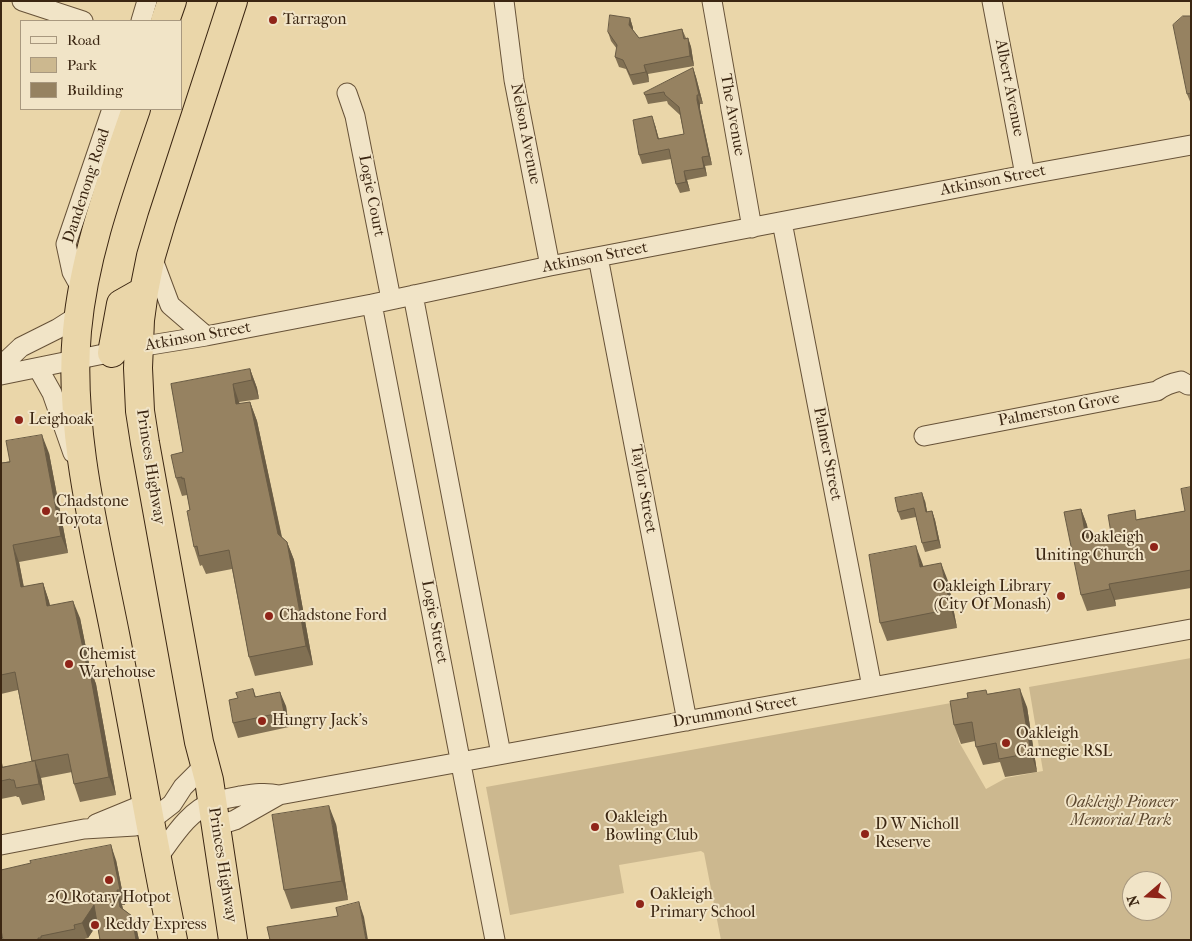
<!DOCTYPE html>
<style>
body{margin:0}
#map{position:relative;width:1192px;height:941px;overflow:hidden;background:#ead6a9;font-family:"IM FELL French Canon",serif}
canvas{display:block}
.frame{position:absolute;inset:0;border:2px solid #3b2612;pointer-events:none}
.legend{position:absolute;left:20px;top:20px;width:162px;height:90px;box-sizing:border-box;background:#f1e4c7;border:1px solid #a8987f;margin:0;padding:6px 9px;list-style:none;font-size:15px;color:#3b2612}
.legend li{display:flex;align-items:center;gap:10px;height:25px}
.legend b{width:25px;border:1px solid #a8987f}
.north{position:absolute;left:1122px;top:871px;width:50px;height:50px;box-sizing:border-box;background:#f1e4c7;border:1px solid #a8987f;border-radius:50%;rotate:251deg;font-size:14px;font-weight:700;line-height:20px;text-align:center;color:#3b2612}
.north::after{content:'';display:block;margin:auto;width:18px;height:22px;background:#8f2418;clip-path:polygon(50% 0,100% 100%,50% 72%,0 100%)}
</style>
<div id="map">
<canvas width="1192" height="941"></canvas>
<div class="frame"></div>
<ul class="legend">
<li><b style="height:6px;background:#f1e4c7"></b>Road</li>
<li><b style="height:14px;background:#ccb88f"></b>Park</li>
<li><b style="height:14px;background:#968261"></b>Building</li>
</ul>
<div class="north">N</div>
</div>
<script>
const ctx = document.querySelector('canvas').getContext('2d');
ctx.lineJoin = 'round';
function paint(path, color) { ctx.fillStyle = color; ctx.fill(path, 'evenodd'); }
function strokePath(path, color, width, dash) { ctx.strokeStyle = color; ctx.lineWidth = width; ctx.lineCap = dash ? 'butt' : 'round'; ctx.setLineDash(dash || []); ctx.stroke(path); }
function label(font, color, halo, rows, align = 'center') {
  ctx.font = font + ' "IM FELL French Canon",serif'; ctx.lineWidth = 4; ctx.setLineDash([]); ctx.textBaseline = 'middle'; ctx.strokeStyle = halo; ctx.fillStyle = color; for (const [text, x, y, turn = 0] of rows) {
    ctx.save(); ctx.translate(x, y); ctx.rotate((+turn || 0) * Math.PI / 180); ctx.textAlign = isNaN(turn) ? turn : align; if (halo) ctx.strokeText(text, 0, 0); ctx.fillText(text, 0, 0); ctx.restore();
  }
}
const green = new Path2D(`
 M 1191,658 L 1191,940 L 721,940 L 704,853 L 701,851 L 619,865 L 624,893 L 510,915 L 486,787 L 951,703 L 959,742 L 986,789 L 1006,778 L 1043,771 L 1029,687 ZM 1132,881 L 1162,881 L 1162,911 L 1132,911 Z`);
const minor = new Path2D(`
 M 22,1 L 83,21
 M 504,1 L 514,80 L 550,266
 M 712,1 L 752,228
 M 992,1 L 1025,175
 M 141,21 L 147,1
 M 347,93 L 355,116 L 391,299
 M 782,222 L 872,687
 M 152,257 L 170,305 L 206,336
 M 598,257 L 687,721
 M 82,290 L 72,272 L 66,244 L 112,109
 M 413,295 L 501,754
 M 372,304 L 495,940
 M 1,366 L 21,347 L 57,329 L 79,315
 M 38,368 L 52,393 L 73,453
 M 1,375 L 138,347 L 206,336 L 372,304 L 550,266 L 1025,175 L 1191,145
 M 924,436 L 1157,391 C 1165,385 1171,383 1181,381 L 1188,385 L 1191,385
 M 96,824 L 147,803
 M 216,826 L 235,820 L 279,795 L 1191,629
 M 1,845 L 84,829 L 135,826 L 150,821 L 172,804 L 183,787 L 205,765
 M 156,860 C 172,839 188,811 213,802 C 222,799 231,798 240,796 C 253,794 265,792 279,795`);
const highway = new Path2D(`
 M 165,21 L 172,1
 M 136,109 C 111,182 84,254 77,331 C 68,428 96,538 115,634 C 135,736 152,838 173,940
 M 112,353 L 121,304 L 144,291
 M 233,940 L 209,780 L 199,742 L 145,443 L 140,411 L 138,368 L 140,320 L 144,291 L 151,256 L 162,219 L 233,1`);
const wall = new Path2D(`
 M 1191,16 L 1191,104 L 1187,94 Z
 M 630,18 L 633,28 L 633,30 L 639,38 L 682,29 L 686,38 L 688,38 L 691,47 L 694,66 L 648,74 L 649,82 L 633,85 L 626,69 L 619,67 L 615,57 L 617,49 L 611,41 L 608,32 Z
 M 693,68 L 696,77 L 703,104 L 700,104 L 700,109 L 712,165 L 705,166 L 707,176 L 687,180 L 690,191 L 680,193 L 676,184 L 671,159 L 642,164 L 639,155 L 655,125 L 659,139 L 684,134 L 680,115 L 668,104 L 667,101 L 648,104 L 644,93 Z
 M 250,369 L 257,388 L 259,399 L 239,402 L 240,404 L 250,402 L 257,421 L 282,537 L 287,542 L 294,560 L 313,665 L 255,676 L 249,657 L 232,569 L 206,574 L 202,565 L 200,566 L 194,547 L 190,510 L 187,495 L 182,496 L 176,478 L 183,452 L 171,384 Z
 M 49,453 L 68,553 L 19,562 L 24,587 L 43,583 L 50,605 L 80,618 L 90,668 L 96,684 L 116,795 L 80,802 L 74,784 L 72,772 L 41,778 L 45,800 L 22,805 L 19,797 L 17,797 L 16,796 L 1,799 L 1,759 L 3,767 L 32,762 L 18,690 L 1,694 L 1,463 Z
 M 1191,487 L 1191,588 L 1115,600 L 1116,606 L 1087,611 L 1081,595 L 1081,509 L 1087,525 L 1089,538 L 1111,533 L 1138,519 L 1185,511 Z
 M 925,501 L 927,512 L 932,511 L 935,520 L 941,548 L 925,552 L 922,543 L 916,517 L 901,520 L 898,512 Z
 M 948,581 L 957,628 L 887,641 L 880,623 Z
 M 253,689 L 256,697 L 286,706 L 289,727 L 238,738 L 233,723 L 238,698 Z
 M 988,694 L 1027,707 L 1037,772 L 1005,777 L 1000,762 L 983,765 L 976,747 L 975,741 L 961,744 L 954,725 Z
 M 336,824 L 348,900 L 291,909 L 284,890 Z
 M 116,860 L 125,905 L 122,905 L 123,909 L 132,916 L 137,931 L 139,940 L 100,940 L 97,924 L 88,938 L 81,940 L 3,940 Z`);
const shadedWall = new Path2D(`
 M 630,18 L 633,28 L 632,34 L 629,25 Z
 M 688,38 L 691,47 L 694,66 L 690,56 Z
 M 644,65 L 648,74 L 649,82 L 646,72 Z
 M 693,68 L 696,77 L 703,104 L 699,95 Z
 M 697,95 L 700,104 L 700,109 L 712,165 L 709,156 L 697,100 Z
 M 652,116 L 655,125 L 661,148 L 658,139 Z
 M 702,157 L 705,166 L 707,176 L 704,168 Z
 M 684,171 L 687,180 L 690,191 L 686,182 Z
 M 250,369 L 257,388 L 259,399 L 252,380 Z
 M 233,384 L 239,402 L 243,423 L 236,404 Z
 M 250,402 L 257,421 L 285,553 L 278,534 Z
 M 42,435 L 49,453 L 68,553 L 61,536 Z
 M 922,493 L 925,501 L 929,521 L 926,512 Z
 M 1081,509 L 1087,525 L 1092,555 L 1086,538 Z
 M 932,511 L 935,520 L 941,548 L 938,540 Z
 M 287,542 L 294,560 L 313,665 L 306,646 Z
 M 13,545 L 19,562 L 27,605 L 21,587 Z
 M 916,546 L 923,565 L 927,585 L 920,567 Z
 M 941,563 L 948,581 L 957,628 L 951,609 Z
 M 43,583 L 49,601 L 53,623 L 47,606 Z
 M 1109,584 L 1115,600 L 1116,606 L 1110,589 Z
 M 73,601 L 80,618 L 90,668 L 96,684 L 116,795 L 109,777 Z
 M 1020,689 L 1027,707 L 1037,772 L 1031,753 Z
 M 280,692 L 286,706 L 289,727 L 284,712 Z
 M 35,761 L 41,778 L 45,800 L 39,784 Z
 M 329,806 L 336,824 L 348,900 L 342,881 Z
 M 111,845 L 116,860 L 125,905 L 120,890 Z
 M 117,890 L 122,905 L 126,922 L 120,907 Z
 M 359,902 L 364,917 L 368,940 L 366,940 Z
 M 94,905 L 100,920 L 88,938 L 82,923 Z
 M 132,916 L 137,931 L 139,940 L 136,940 Z`);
const building = new Path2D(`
 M 610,15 L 630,18 L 629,25 L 639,38 L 682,29 L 684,39 L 688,38 L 690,56 L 644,65 L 646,72 L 630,75 L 623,60 L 615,57 L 617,45 L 608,32 Z
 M 1183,16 L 1191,16 L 1191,93 L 1187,94 L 1173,25 Z
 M 693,68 L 699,95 L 697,95 L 697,100 L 709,156 L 702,157 L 704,168 L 684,171 L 686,182 L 676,184 L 669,149 L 639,155 L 633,120 L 652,116 L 658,139 L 684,134 L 679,107 L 665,95 L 664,92 L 645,95 L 644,93 Z
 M 250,369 L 252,380 L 233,384 L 236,404 L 250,402 L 278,534 L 287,542 L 306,646 L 249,657 L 229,550 L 199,556 L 197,546 L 194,547 L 187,511 L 190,510 L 184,478 L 182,479 L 182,477 L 176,478 L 171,455 L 183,452 L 171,384 Z
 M 42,435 L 61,536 L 13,545 L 21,587 L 43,583 L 47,606 L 73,601 L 87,667 L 89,667 L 109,777 L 74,784 L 68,754 L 32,761 L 15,672 L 1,675 L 1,463 L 10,462 L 6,441 Z
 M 1191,487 L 1191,570 L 1109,584 L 1110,589 L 1081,595 L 1064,512 L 1081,509 L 1086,538 L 1111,533 L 1108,515 L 1135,510 L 1136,520 L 1185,511 L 1181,489 Z
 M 922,493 L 926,512 L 932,511 L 938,540 L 922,543 L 914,508 L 898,512 L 895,498 Z
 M 916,546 L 920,567 L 941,563 L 951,609 L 880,623 L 869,555 Z
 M 253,689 L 255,697 L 280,692 L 284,712 L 233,723 L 229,700 L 238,698 L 236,693 Z
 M 1020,689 L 1031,753 L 999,759 L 996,743 L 976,747 L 972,722 L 954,725 L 950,701 L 968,698 L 967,693 L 986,690 L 987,694 Z
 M 35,761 L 39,784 L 16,788 L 14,780 L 11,780 L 10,779 L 1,781 L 1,768 Z
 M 329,806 L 342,881 L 284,890 L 272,815 Z
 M 111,845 L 120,890 L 117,890 L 120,907 L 132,916 L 136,940 L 100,940 L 94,905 L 82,923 L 74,925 L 75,929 L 41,936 L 41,938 L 38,938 L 38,940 L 3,940 L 1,930 L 1,870 L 31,863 L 30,861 Z
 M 359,902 L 366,940 L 270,940 L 267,927 L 338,916 L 336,908 Z`);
const markers = [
 [273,20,5,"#8f2418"],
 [19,420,5,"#8f2418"],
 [46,511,5,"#8f2418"],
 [1154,547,5,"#8f2418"],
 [1061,596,5,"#8f2418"],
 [269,616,5,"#8f2418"],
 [69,664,5,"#8f2418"],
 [262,721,5,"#8f2418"],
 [1006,743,5,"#8f2418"],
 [595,827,5,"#8f2418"],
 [865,834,5,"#8f2418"],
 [109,880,5,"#8f2418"],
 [640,904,5,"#8f2418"],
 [95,925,5,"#8f2418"]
];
const poiNames = [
 ["Tarragon",283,20],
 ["Leighoak",29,420],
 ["Chadstone",56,502],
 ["Toyota",56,520],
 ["Oakleigh",1144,538,"right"],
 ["Uniting Church",1144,556,"right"],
 ["Oakleigh Library",1051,587,"right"],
 ["(City Of Monash)",1051,605,"right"],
 ["Chadstone Ford",279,616],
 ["Chemist",79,655],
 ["Warehouse",79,673],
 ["Hungry Jack's",272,721],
 ["Oakleigh",1016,734],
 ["Carnegie RSL",1016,752],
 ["Oakleigh",605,818],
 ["Bowling Club",605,836],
 ["D W Nicholl",875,825],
 ["Reserve",875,843],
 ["Oakleigh",650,895],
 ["Primary School",650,913],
 ["2Q Rotary Hotpot",109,898,"center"],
 ["Reddy Express",105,925]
];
const streetNames = [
 ["Albert Avenue",1009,88,79],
 ["The Avenue",732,115,80],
 ["Nelson Avenue",525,134,79],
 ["Atkinson Street",993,181,-11],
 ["Dandenong Road",87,186,-72],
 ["Logie Court",371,196,79],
 ["Atkinson Street",595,258,-11],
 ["Atkinson Street",198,337,-10],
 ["Palmerston Grove",1059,410,-11],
 ["Palmer Street",827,454,79],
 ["Princes Highway",150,467,81],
 ["Taylor Street",643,489,80],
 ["Logie Street",434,622,79],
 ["Drummond Street",735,712,-10],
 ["Princes Highway",222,865,81]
];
const parkNames = [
 ["Oakleigh Pioneer",1121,803],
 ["Memorial Park",1121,821]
];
paint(green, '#ccb88f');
strokePath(minor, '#675238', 21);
strokePath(highway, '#3b2612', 30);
strokePath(minor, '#f1e4c7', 19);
strokePath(highway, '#ead6a9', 28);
paint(wall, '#817053');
paint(shadedWall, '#695b44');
paint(building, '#968261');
strokePath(building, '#695b44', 1);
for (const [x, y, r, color] of markers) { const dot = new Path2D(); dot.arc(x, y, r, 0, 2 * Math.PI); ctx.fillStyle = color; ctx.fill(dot); strokePath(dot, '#f1e4c7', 2); }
label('16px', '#3b2612', '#f1e4c7', poiNames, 'left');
label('16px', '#3b2612', '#f1e4c7', streetNames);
label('italic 16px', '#5f4a31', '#f1e4c7', parkNames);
</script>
